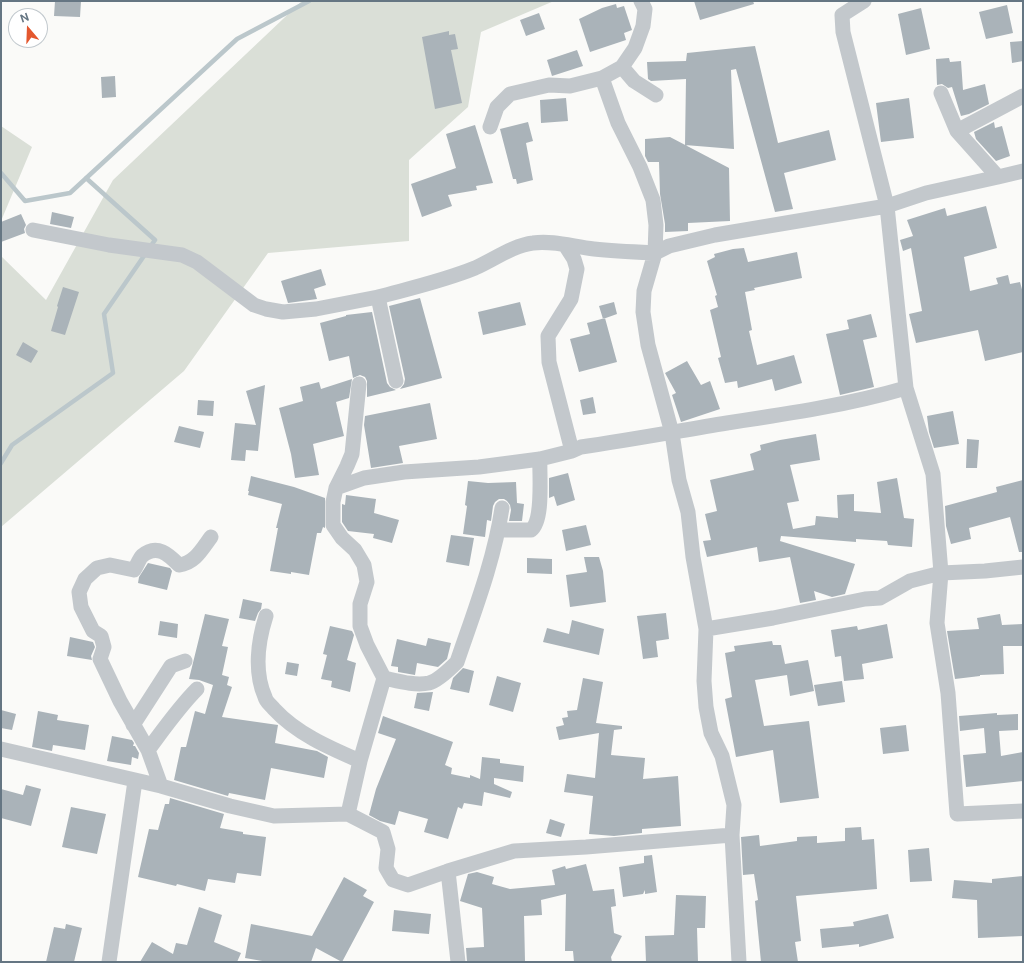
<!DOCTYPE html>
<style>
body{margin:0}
#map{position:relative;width:1024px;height:963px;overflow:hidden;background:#fafaf8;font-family:"Public Sans",sans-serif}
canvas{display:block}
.frame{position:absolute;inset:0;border:2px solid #657683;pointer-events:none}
.north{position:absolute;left:8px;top:8px;width:40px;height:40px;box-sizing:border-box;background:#fff;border:1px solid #c1c8cd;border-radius:50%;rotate:341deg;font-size:11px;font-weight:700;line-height:16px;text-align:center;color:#657683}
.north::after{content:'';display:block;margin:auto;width:14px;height:18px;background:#e4572e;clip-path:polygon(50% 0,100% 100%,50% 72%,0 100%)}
</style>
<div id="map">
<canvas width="1024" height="963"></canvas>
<div class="frame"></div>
<div class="north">N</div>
</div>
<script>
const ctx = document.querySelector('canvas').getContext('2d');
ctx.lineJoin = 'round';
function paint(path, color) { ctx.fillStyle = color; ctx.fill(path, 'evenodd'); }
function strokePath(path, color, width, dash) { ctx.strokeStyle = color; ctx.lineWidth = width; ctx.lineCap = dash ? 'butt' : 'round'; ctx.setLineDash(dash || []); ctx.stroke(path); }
const green = new Path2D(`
 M 302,1 L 554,1 L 481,32 L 468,107 L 409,160 L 409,241 L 268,253 L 184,371 L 1,527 L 1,363 L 2,360 L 1,356 L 1,256 L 46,300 L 113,180 Z
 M 1,126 L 32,147 L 1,221 Z`);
const stream = new Path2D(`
 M 1,173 L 25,201 L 70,193 L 237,39 L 309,1
 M 86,178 L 155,240 L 150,247
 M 1,463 L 12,445 L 113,373 L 104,314 L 146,253`);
const building = new Path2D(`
 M 55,1 L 81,1 L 80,17 L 54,16 Z
 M 694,1 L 753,1 L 754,4 L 700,20 Z
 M 616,4 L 617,8 L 624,6 L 632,30 L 624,33 L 626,40 L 590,52 L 579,19 L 602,8 Z
 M 1007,5 L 1013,33 L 986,39 L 979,12 Z
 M 921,8 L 930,49 L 906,55 L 898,14 Z
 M 539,13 L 545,29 L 526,36 L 520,20 Z
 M 449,31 L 449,35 L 455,34 L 458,49 L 451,50 L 462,103 L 435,109 L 422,37 Z
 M 1023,41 L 1023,61 L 1012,63 L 1010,42 Z
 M 755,46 L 778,143 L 829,130 L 836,160 L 784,173 L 793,209 L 775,212 L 736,69 L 731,70 L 734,149 L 685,145 L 686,79 L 651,81 L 648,79 L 647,62 L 686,61 L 687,53 Z
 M 577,50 L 583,66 L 552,76 L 547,60 Z
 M 949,58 L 950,62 L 961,61 L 963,90 L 985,84 L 989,104 L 969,114 L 961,116 L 952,87 L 948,88 L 942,84 L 937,85 L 936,59 Z
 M 115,76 L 116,97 L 102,98 L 101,77 Z
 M 566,98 L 568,121 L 541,123 L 540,100 Z
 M 909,98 L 914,138 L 881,142 L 876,103 Z
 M 528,122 L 533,141 L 526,143 L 533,180 L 517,184 L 516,179 L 513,179 L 500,129 Z
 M 994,122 L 995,128 L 1002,126 L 1010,156 L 996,161 L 976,139 L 974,132 Z
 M 475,125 L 493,183 L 476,186 L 477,190 L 448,195 L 452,206 L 422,217 L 411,184 L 456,168 L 446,134 Z
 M 670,137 L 729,168 L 730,221 L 688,223 L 688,231 L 665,232 L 665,224 L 660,194 L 659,162 L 648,162 L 645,156 L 645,139 Z
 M 986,206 L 997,248 L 964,257 L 970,291 L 998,284 L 996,278 L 1008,275 L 1010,284 L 1020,282 L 1023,293 L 1023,352 L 985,361 L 978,330 L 916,343 L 909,314 L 922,311 L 911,248 L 903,251 L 900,240 L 913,236 L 907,220 L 945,208 L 947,216 Z
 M 52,212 L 74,217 L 71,228 L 50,224 Z
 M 21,214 L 26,225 L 24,229 L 25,233 L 1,242 L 1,222 Z
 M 744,248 L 748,262 L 797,252 L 802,278 L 754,288 L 755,290 L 745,292 L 752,330 L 749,331 L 757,365 L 794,355 L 802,383 L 775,391 L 772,379 L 738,388 L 737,381 L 725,383 L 718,358 L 721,357 L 710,310 L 718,307 L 715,296 L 717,295 L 707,261 L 715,257 L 714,254 L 733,249 Z
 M 321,269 L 326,285 L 314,289 L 317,299 L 288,303 L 281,281 Z
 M 63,287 L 79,292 L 65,335 L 51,331 L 58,307 L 57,306 Z
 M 420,298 L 442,378 L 400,389 L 404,384 L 405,379 L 389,306 Z
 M 520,302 L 526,325 L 483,335 L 478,312 Z
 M 614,302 L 617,314 L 603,319 L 599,306 Z
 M 372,312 L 387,383 L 390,387 L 396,390 L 367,397 L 367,381 L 365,377 L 360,375 L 353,378 L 349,356 L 329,361 L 320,323 L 346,316 L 346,315 Z
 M 871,314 L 877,337 L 863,340 L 874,387 L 840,395 L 826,334 L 849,329 L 847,320 Z
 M 605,318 L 617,362 L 579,372 L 570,339 L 590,334 L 587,323 Z
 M 23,342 L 38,351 L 31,363 L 16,355 Z
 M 687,361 L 701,385 L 710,381 L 720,409 L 681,422 L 672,395 L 676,393 L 665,373 Z
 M 352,379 L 349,398 L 336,402 L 344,436 L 313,444 L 319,475 L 295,478 L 291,454 L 279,408 L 303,401 L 300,387 L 319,382 L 321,389 Z
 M 265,385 L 258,451 L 246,450 L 245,461 L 231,460 L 235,423 L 256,425 L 246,391 Z
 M 593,397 L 596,413 L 583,415 L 580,400 Z
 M 198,400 L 214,401 L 213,416 L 197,415 Z
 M 430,403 L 437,439 L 399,446 L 403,463 L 371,468 L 364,425 L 365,416 Z
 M 953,411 L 959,444 L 934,448 L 929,432 L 927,416 Z
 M 179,426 L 204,432 L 200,448 L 174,442 Z
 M 816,434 L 820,460 L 790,465 L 799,501 L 787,503 L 793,529 L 815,525 L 816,516 L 838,518 L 837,495 L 854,494 L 854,511 L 881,513 L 877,482 L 897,478 L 904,518 L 914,519 L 912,547 L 888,545 L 887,541 L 856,539 L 856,542 L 781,536 L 780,541 L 855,564 L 845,594 L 832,597 L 814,591 L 816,600 L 800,603 L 790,557 L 759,562 L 757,547 L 707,557 L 703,541 L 711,540 L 705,514 L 717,511 L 710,480 L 754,470 L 750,454 L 761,450 L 760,445 L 780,440 Z
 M 967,439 L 979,440 L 977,468 L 966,468 Z
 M 568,473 L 575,500 L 557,506 L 554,496 L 549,498 L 549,478 Z
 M 251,476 L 294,487 L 325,498 L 325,528 L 323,527 L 321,533 L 317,533 L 309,575 L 291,572 L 291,574 L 270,571 L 278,528 L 276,528 L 282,504 L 248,495 L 249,491 L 248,491 Z
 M 1023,480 L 1023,552 L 1019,552 L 1010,517 L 969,528 L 971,539 L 951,544 L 946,526 L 945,506 L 997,492 L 996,487 Z
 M 468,481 L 488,483 L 516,482 L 517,503 L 524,504 L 522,521 L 509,521 L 511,510 L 510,505 L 507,501 L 504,499 L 499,499 L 495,502 L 493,506 L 491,521 L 487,520 L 485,537 L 463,534 L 467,506 L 465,505 Z
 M 346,495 L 376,499 L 374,513 L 399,520 L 392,543 L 373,538 L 374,534 L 348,531 L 342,522 L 342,504 L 345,505 Z
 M 586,525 L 591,545 L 566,551 L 562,530 Z
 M 451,535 L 474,538 L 469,566 L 446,562 Z
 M 584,557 L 599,557 L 603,571 L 606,602 L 570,607 L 566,575 L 587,572 Z
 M 527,558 L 552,559 L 552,574 L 527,573 Z
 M 148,563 L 170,568 L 172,571 L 167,590 L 138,583 L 139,577 Z
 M 243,599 L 262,603 L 261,609 L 258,613 L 255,621 L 239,618 Z
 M 666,613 L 669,639 L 656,641 L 658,657 L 643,659 L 637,616 Z
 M 205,614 L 229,619 L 222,646 L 228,647 L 222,675 L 229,677 L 227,685 L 232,687 L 222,717 L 278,725 L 275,743 L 317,751 L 328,757 L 324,778 L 271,768 L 265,800 L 229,793 L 228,796 L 174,780 L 181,747 L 186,747 L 195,711 L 205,714 L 213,685 L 199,680 L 189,679 Z
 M 1000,614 L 1002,625 L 1023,624 L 1023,646 L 1003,646 L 1004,674 L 980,675 L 980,676 L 955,679 L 947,631 L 979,629 L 977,618 Z
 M 572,620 L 604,629 L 599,655 L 543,642 L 547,628 L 569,634 Z
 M 160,621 L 178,624 L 177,638 L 158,635 Z
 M 887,624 L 893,658 L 862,664 L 864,679 L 844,681 L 841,656 L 835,657 L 831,630 L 857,626 L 858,630 Z
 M 330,626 L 352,631 L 354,635 L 347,660 L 356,663 L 350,692 L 331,687 L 332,681 L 321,679 L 327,655 L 323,654 Z
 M 70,637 L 93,642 L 95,647 L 91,656 L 92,660 L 67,656 Z
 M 428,638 L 451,643 L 447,659 L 438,667 L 417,663 L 415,675 L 398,672 L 398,667 L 391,666 L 397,639 L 426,646 Z
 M 772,641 L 773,645 L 781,645 L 785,664 L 808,660 L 814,691 L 790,696 L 787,675 L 755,680 L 764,726 L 809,721 L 819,798 L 780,803 L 773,750 L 736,757 L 725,699 L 732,697 L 725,653 L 735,651 L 734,646 Z
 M 287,662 L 299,664 L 297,676 L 285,674 Z
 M 463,668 L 474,671 L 469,693 L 450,689 L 453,678 Z
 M 497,676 L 521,683 L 513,712 L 489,705 Z
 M 583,678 L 603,682 L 596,723 L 622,726 L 622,729 L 614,730 L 611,755 L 645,758 L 643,779 L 678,776 L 681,826 L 642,829 L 642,833 L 614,836 L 589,834 L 593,796 L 564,792 L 567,774 L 595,778 L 599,733 L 559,740 L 556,727 L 564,725 L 562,718 L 568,717 L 567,711 L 577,710 Z
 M 842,681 L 845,702 L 818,706 L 814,685 Z
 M 433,692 L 429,711 L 414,708 L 417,693 Z
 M 1,710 L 16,714 L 12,730 L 1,728 Z
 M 38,711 L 58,715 L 57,720 L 89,725 L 85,750 L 53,745 L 52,751 L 32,747 Z
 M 997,713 L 997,715 L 1018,714 L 1018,730 L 999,731 L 1001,756 L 1023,752 L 1023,781 L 966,787 L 963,755 L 986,753 L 984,728 L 960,731 L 959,716 Z
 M 383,716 L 453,742 L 445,765 L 452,768 L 451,774 L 470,778 L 470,775 L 480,779 L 482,757 L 500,759 L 500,763 L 524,766 L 523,782 L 494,778 L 494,784 L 512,792 L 510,798 L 484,792 L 482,806 L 464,803 L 462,809 L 458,807 L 448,839 L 424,832 L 428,819 L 399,811 L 395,825 L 380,821 L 369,815 L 376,789 L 396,739 L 378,733 Z
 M 906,725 L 909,751 L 883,754 L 880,728 Z
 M 112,736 L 132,740 L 134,743 L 133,746 L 135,746 L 139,753 L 138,759 L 132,757 L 131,765 L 107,761 Z
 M 26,785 L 41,789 L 31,826 L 1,818 L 1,789 L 23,795 Z
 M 170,798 L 224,814 L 220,828 L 243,832 L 243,834 L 266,837 L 261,876 L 237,873 L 235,883 L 208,879 L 205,891 L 177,884 L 176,886 L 138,877 L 149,829 L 158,830 L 165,804 L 169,804 Z
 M 71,807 L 106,814 L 97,854 L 62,847 Z
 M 550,819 L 565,824 L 561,837 L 546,833 Z
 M 861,827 L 862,840 L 874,839 L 877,889 L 796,896 L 801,941 L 795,942 L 798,962 L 761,962 L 755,901 L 758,900 L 754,874 L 743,875 L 741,837 L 759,835 L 760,846 L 797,841 L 797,837 L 817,836 L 817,843 L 845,841 L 845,828 Z
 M 929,848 L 932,881 L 910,882 L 908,850 Z
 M 652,855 L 657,892 L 645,894 L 645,890 L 643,894 L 623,897 L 619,867 L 644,863 L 644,856 Z
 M 586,864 L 593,891 L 614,889 L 616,906 L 611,907 L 614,933 L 622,936 L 611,957 L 612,962 L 574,962 L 573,951 L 565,951 L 566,894 L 541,900 L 542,915 L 524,916 L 525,961 L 467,962 L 466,948 L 484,947 L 482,908 L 460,901 L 468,874 L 477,872 L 494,877 L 492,884 L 510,889 L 555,885 L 552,870 L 565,866 L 566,869 Z
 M 1023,876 L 1023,936 L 978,938 L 977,900 L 952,898 L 954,880 L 992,883 L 992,879 Z
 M 344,877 L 367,890 L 363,896 L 374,902 L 342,962 L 316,948 L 311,962 L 268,962 L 245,958 L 251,924 L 312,936 Z
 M 676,895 L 706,896 L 705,928 L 697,928 L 698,962 L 646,962 L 645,936 L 674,935 Z
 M 199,907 L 222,915 L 214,942 L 241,953 L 237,962 L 140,962 L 152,942 L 173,954 L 176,943 L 187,945 Z
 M 394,910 L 431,914 L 429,934 L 392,931 Z
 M 888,914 L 894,938 L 859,947 L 859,944 L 822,948 L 820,929 L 854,926 L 853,922 Z
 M 66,924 L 82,928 L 74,962 L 46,962 L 54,927 L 65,929 Z`);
const street = new Path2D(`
 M 864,1 L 842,15 L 843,32 L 887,206 L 906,388 L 933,474 L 941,573 L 937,623 L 948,693 L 957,814 L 1023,811
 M 622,67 L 634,81 L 656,95
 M 602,78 L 622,67 L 635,48 L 643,26 L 645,9 L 641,1
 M 957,131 L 1023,96
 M 998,177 L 1023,171
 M 33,230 L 109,245 L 182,255 L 197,262 L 254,305 L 266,309 L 283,312 L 316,309 L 378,297
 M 565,245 L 574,259 L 577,269 L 571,299 L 548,336 L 549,362 L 572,451
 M 396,381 L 378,297 C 411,288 443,281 475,268 C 493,260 514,245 533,243 C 553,240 574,247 594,249 C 614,251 635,252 655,253 L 656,225 L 653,200 L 640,167 L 618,123 L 602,78 L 570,86 L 549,85 L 510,94 L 497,107 L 490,127
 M 336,488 L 364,478 L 404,472 L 479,467 L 540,459 L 572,451 L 581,447 C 630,440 678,431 727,423 C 787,414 848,405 906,388
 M 499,530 L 531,530 C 544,520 539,475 540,459
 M 266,616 C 258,641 254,672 265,697 C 266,702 271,705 274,709 C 297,734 330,748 360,761
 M 706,629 L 773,618 L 865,599 L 880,598 L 910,581 L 941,573 L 985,571 L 1023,567
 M 384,678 C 398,681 415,686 429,683 C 437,681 451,668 457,662 C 474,612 494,561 502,508
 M 133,725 L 171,666 L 185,661
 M 1,749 L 161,786 L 230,806 L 274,816 L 348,814 L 383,832 L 388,849 L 386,868 L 393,880 L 408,885 L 448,871 L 514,851 L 586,847 L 732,835
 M 148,750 C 163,730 179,707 197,689
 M 161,786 L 148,750 L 120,701 L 100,659 L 104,647 L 101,636 L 93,631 L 81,607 L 79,592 L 85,579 L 97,568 L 110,565 L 134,570 C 137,566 139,559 142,556 C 157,543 169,555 179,565 C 195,563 202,549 211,537
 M 348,814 L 360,761 L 384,678 L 367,645 L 360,626 L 360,604 L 367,582 L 364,565 L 355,550 L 342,538 L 333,525 L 333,502 L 336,488 L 347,466 L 352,454 L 359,384
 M 448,871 L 458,962
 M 109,962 L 135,781
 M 739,962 L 732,835 L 734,805 L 722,756 L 711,733 L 706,707 L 704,681 L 706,629 L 693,557 L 688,512 L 679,480 L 672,433 L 648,345 L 643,312 L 644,291 L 655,253 L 669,246 L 715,235 L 887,206 L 926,193 L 998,177 L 957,131 L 941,93`);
paint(green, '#dadfd7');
strokePath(stream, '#bbc7cb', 4.5);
paint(building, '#aab3b9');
strokePath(street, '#c3c8cc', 15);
</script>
